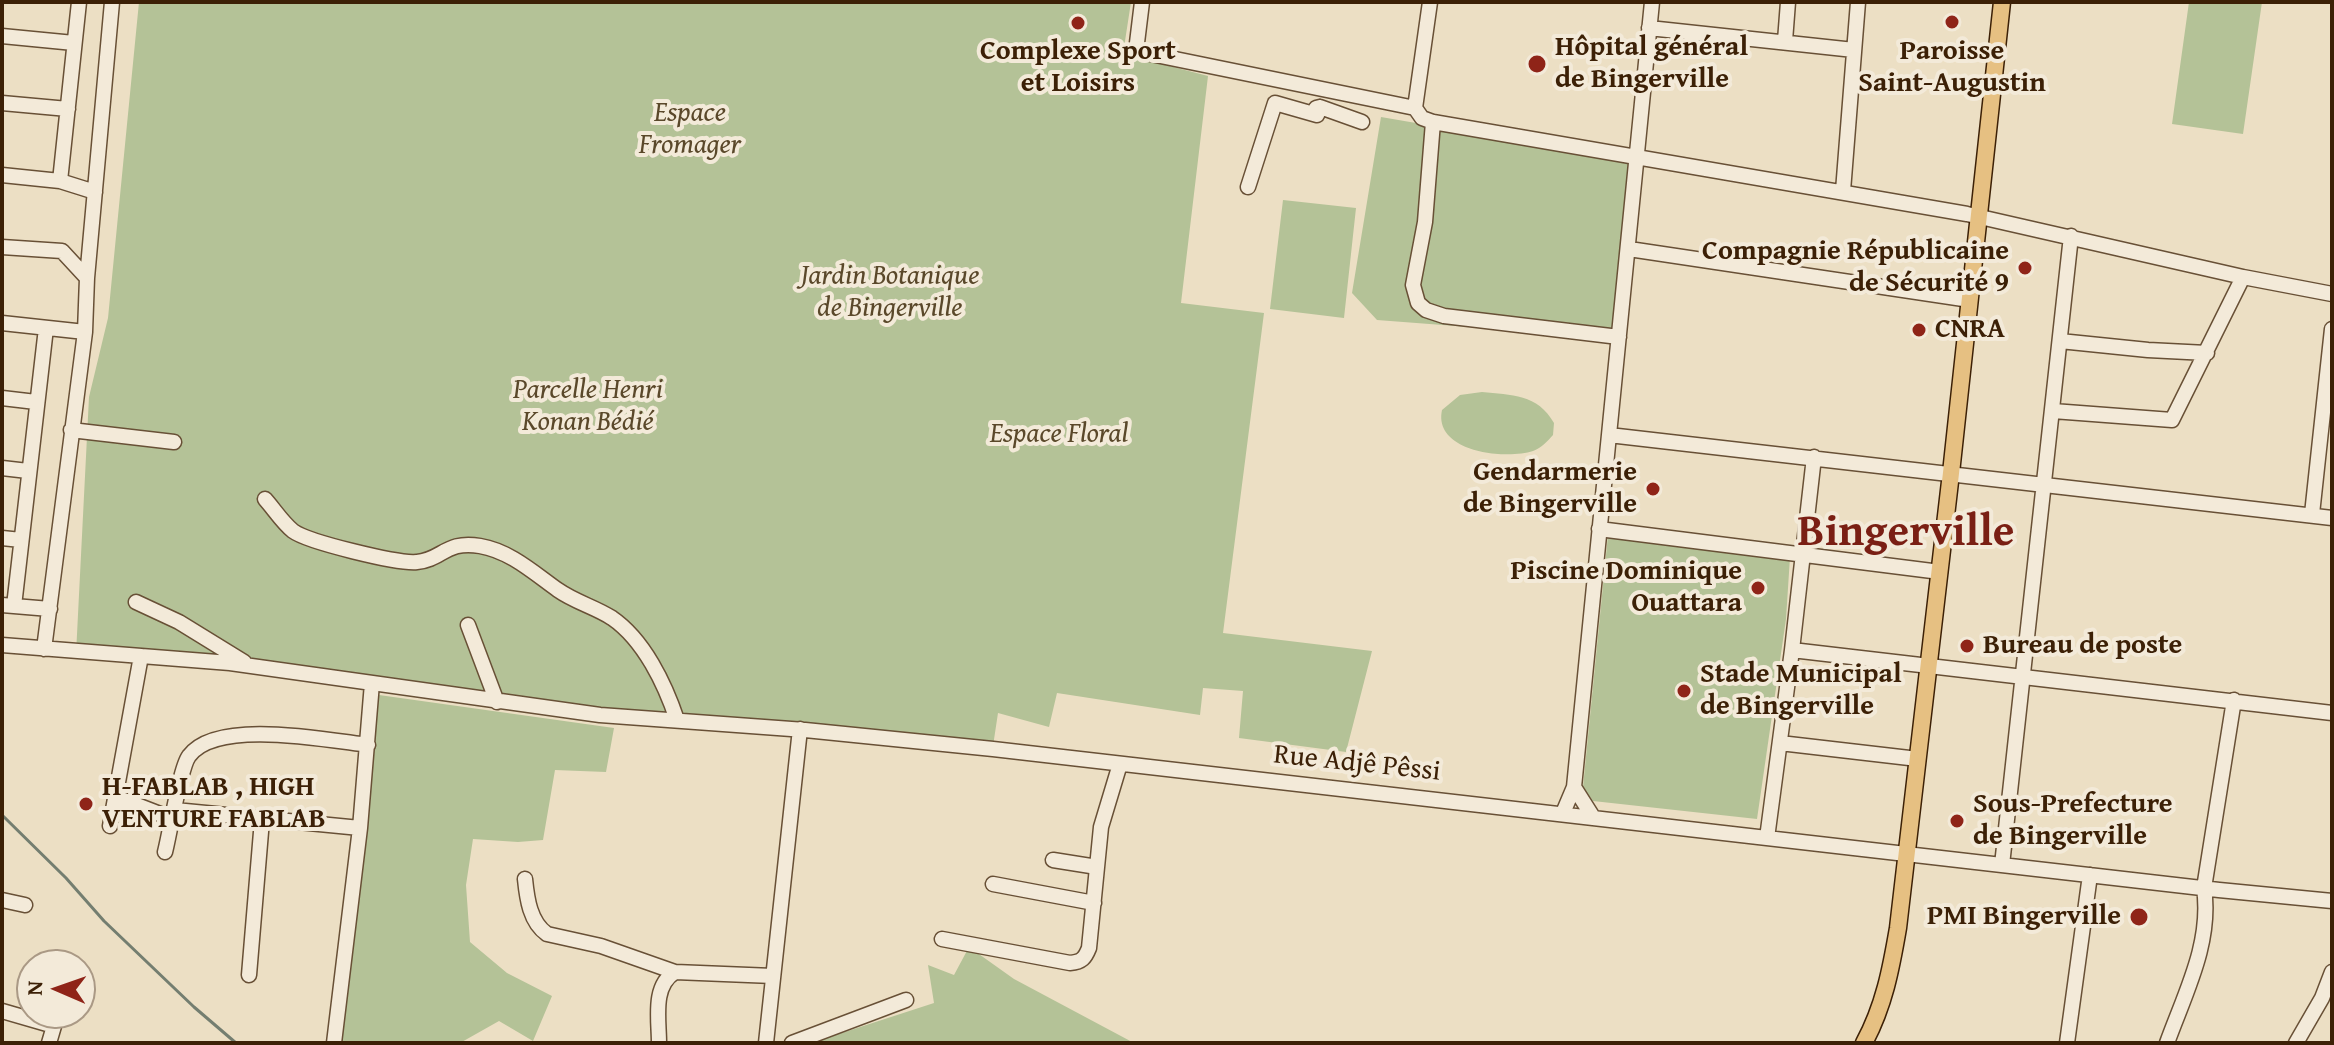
<!DOCTYPE html>
<meta charset="utf-8">
<style>
body{margin:0}
#map{position:relative;width:2334px;height:1045px;overflow:hidden;background:#ecdfc4;font-family:"Gentium Book Plus",serif}
canvas{display:block}
.frame{position:absolute;inset:0;border:4px solid #3c2006;pointer-events:none}
.north{position:absolute;left:16px;top:949px;width:80px;height:80px;box-sizing:border-box;background:#f3ead9;border:2px solid #aa9985;border-radius:50%;rotate:272deg;font-size:22px;font-weight:700;line-height:32px;text-align:center;color:#3c2006}
.north::after{content:'';display:block;margin:auto;width:28px;height:36px;background:#8f2418;clip-path:polygon(50% 0,100% 100%,50% 72%,0 100%)}
</style>
<div id="map">
<canvas width="2334" height="1045"></canvas>
<div class="frame"></div>
<div class="north">N</div>
</div>
<script>
const ctx = document.querySelector('canvas').getContext('2d');
ctx.lineJoin = 'round';
function paint(path, color) { ctx.fillStyle = color; ctx.fill(path, 'evenodd'); }
function strokePath(path, color, width, dash) { ctx.strokeStyle = color; ctx.lineWidth = width; ctx.lineCap = dash ? 'butt' : 'round'; ctx.setLineDash(dash || []); ctx.stroke(path); }
function label(font, color, halo, rows, align = 'center') {
  ctx.font = font + ' "Gentium Book Plus",serif'; ctx.lineWidth = 8; ctx.setLineDash([]); ctx.textBaseline = 'middle'; ctx.strokeStyle = halo; ctx.fillStyle = color; for (const [text, x, y, turn = 0] of rows) {
    ctx.save(); ctx.translate(x, y); ctx.rotate((+turn || 0) * Math.PI / 180); ctx.textAlign = isNaN(turn) ? turn : align; if (halo) ctx.strokeText(text, 0, 0); ctx.fillText(text, 0, 0); ctx.restore();
  }
}
const green = new Path2D(`
 M 139,2 L 1131,2 L 1123,54 L 1208,76 L 1181,303 L 1264,313 L 1223,633 L 1372,651 L 1346,752 L 1239,738 L 1243,691 L 1203,688 L 1200,715 L 1057,693 L 1049,727 L 998,713 L 993,746 L 804,732 L 76,654 L 89,397 L 108,318 Z
 M 2189,2 L 2262,2 L 2243,134 L 2172,124 Z
 M 1381,117 L 1637,161 L 1613,338 L 1377,320 L 1352,293 Z
 M 1283,200 L 1356,208 L 1344,318 L 1270,309 Z
 M 1482,392 C 1511,395 1538,394 1554,423 L 1553,435 C 1547,442 1541,448 1533,451 C 1505,460 1433,452 1442,410 L 1460,395 Z
 M 1608,535 L 1790,557 L 1786,619 L 1757,819 L 1593,801 L 1583,787 Z
 M 379,695 L 614,728 L 606,772 L 555,770 L 543,840 L 518,842 L 473,839 L 466,885 L 470,942 L 507,973 L 552,996 L 533,1041 L 499,1021 L 460,1043 L 337,1043 Z
 M 969,947 L 1014,979 L 1134,1043 L 811,1043 L 934,1003 L 928,965 L 954,975 Z`);
const stream = new Path2D(`
 M 2,815 L 66,878 L 104,921 L 194,1007 L 236,1043`);
const minor = new Path2D(`
 M 1142,2 L 1136,51 L 1415,108 L 1422,118 L 1433,122 L 1967,214 L 2243,277 L 2332,294
 M 1649,28 L 1854,50
 M 2,36 L 74,43
 M 1785,41 L 1788,2
 M 2,103 L 68,109
 M 1316,108 L 1320,107 L 1362,122
 M 1415,108 L 1430,2
 M 1433,122 L 1425,222 L 1413,285 L 1418,303 L 1426,310 L 1444,316 L 1619,337
 M 2,175 L 60,181 L 95,192
 M 60,181 L 79,2
 M 1248,187 L 1275,103 L 1317,115 L 1320,107
 M 1843,191 L 1858,2
 M 2,247 L 62,251 L 87,278
 M 1629,249 L 1970,300
 M 2,323 L 85,332
 M 2060,341 L 2148,350 L 2207,353
 M 2,398 L 36,402
 M 2053,411 L 2172,420 L 2243,277
 M 71,430 L 174,442
 M 1609,435 L 2332,518
 M 2,468 L 28,471
 M 265,499 C 274,509 282,522 293,531 C 308,542 398,564 417,562 C 442,560 446,540 480,546 C 510,551 534,573 558,590 C 575,602 595,607 612,618 C 644,640 665,684 677,720
 M 2312,514 L 2332,329
 M 1599,529 L 1940,572
 M 2,538 L 21,540
 M 136,602 L 179,622 L 244,662
 M 2,605 L 50,609
 M 14,606 L 46,328
 M 468,625 L 497,702
 M 2,645 L 230,663 L 600,715 L 805,730 L 993,749 L 2219,890 L 2332,901
 M 44,649 L 85,332 L 87,278 L 112,2
 M 1792,650 L 2332,713
 M 1780,743 L 1918,759
 M 1574,787 L 1593,817
 M 116,797 L 173,819
 M 175,810 L 360,828
 M 1563,813 L 1574,787 L 1652,2
 M 110,826 L 141,656
 M 1767,838 L 1792,650 L 1814,457
 M 165,852 C 170,833 180,768 189,756 C 216,718 327,740 368,745
 M 1053,860 L 1097,867
 M 2002,865 L 2071,236
 M 525,879 C 527,899 530,922 547,934 L 601,946 L 675,972 L 773,976
 M 993,884 L 1094,903
 M 2,900 L 25,905
 M 942,939 L 1070,963 C 1082,962 1085,958 1089,948 L 1101,827 L 1120,764
 M 249,975 L 262,820
 M 2,1011 L 54,1026 L 49,1043
 M 334,1043 L 360,828 L 372,683
 M 659,1043 C 659,1019 652,986 675,972
 M 766,1043 L 800,729
 M 792,1043 L 906,1000
 M 2067,1043 L 2090,875
 M 2167,1043 C 2185,993 2212,943 2204,888 L 2234,700
 M 2296,1043 L 2322,998 L 2332,972`);
const major = new Path2D(`
 M 1864,1043 C 1884,1006 1891,969 1898,928 L 1951,473 L 2002,2`);
const markers = [
 [1952,22,8,"#8f2418"],
 [1078,23,8,"#8f2418"],
 [1537,64,10,"#8f2418"],
 [2025,268,8,"#8f2418"],
 [1919,330,8,"#8f2418"],
 [1653,489,8,"#8f2418"],
 [1758,588,8,"#8f2418"],
 [1967,646,8,"#8f2418"],
 [1684,691,8,"#8f2418"],
 [86,804,8,"#8f2418"],
 [1957,821,8,"#8f2418"],
 [2139,917,10,"#8f2418"]
];
const poiNames = [
 ["Hôpital général",1555,48],
 ["de Bingerville",1555,80],
 ["Complexe Sport",1078,52,"center"],
 ["et Loisirs",1078,84,"center"],
 ["Paroisse",1952,52,"center"],
 ["Saint-Augustin",1952,84,"center"],
 ["Compagnie Républicaine",2009,252,"right"],
 ["de Sécurité 9",2009,284,"right"],
 ["CNRA",1935,330],
 ["Gendarmerie",1637,473,"right"],
 ["de Bingerville",1637,505,"right"],
 ["Piscine Dominique",1742,572,"right"],
 ["Ouattara",1742,604,"right"],
 ["Bureau de poste",1983,646],
 ["Stade Municipal",1700,675],
 ["de Bingerville",1700,707],
 ["H-FABLAB , HIGH",102,788],
 ["VENTURE FABLAB",102,820],
 ["Sous-Prefecture",1973,805],
 ["de Bingerville",1973,837],
 ["PMI Bingerville",2121,917,"right"]
];
const parkNames = [
 ["Espace",690,114],
 ["Fromager",690,146],
 ["Jardin Botanique",890,277],
 ["de Bingerville",890,309],
 ["Parcelle Henri",588,391],
 ["Konan Bédié",588,423],
 ["Espace Floral",1059,435]
];
const streetNames = [
 ["Rue Adjê Pêssi",1357,764,6]
];
const townNames = [
 ["Bingerville",1906,534]
];
paint(green, '#b4c297');
strokePath(stream, '#747e70', 3);
strokePath(minor, '#685036', 17);
strokePath(major, '#3c2006', 19);
strokePath(minor, '#f3ead9', 14);
strokePath(major, '#e6c082', 16);
for (const [x, y, r, color] of markers) { const dot = new Path2D(); dot.arc(x, y, r, 0, 2 * Math.PI); ctx.fillStyle = color; ctx.fill(dot); strokePath(dot, '#f3ead9', 3); }
label('bold 28px', '#3c2006', '#f3ead9', poiNames, 'left');
label('italic 28px', '#5a482a', '#f3ead9', parkNames);
label('28px', '#3c2006', '#f3ead9', streetNames);
label('bold 44px', '#7a1f14', '#f3ead9', townNames);
</script>
